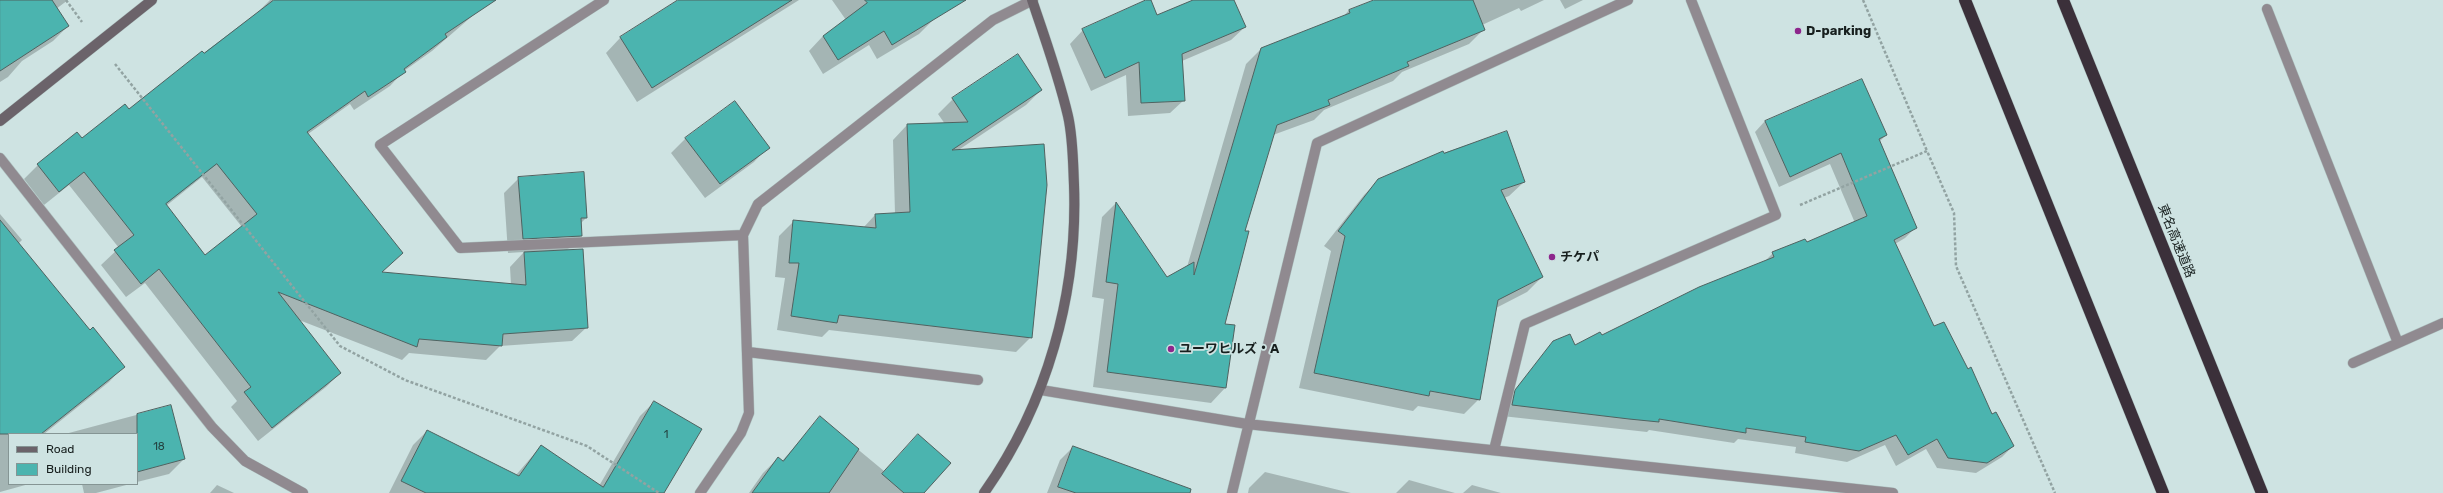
<!DOCTYPE html>
<meta charset="utf-8">
<style>
body{margin:0}
#map{position:relative;width:2443px;height:493px;overflow:hidden;background:#cee3e2;font-family:Rubik,sans-serif}
canvas{display:block}
.legend{position:absolute;left:8px;top:433px;width:130px;height:52px;box-sizing:border-box;background:#cee3e2;border:1px solid #859594;margin:0;padding:5px 7px;list-style:none;font-size:12px;color:#171f1e}
.legend li{display:flex;align-items:center;gap:8px;height:20px}
.legend b{width:20px;border:1px solid #859594}
</style>
<div id="map">
<canvas width="2443" height="493"></canvas>
<ul class="legend">
<li><b style="height:5px;background:#6b636a"></b>Road</li>
<li><b style="height:11px;background:#4bb4af"></b>Building</li>
</ul>
</div>
<script>
const ctx = document.querySelector('canvas').getContext('2d');
ctx.lineJoin = 'round';
function paint(path, color) { ctx.fillStyle = color; ctx.fill(path, 'evenodd'); }
function strokePath(path, color, width, dash) { ctx.strokeStyle = color; ctx.lineWidth = width; ctx.lineCap = dash ? 'butt' : 'round'; ctx.setLineDash(dash || []); ctx.stroke(path); }
function label(font, color, halo, rows, align = 'center') {
  ctx.font = font + ' Rubik,"Noto Sans JP",sans-serif'; ctx.lineWidth = 3.5; ctx.setLineDash([]); ctx.textBaseline = 'middle'; ctx.strokeStyle = halo; ctx.fillStyle = color; for (const [text, x, y, turn = 0] of rows) {
    ctx.save(); ctx.translate(x, y); ctx.rotate((+turn || 0) * Math.PI / 180); ctx.textAlign = isNaN(turn) ? turn : align; if (halo) ctx.strokeText(text, 0, 0); ctx.fillText(text, 0, 0); ctx.restore();
  }
}
const shadow = new Path2D(`
 M 0,0 L 68,0 L 56,9 L 68,26 L 53,41 L 22,61 L 8,77 L 0,82 Z
 M 270,0 L 471,0 L 478,11 L 432,51 L 404,71 L 390,86 L 354,110 L 350,104 L 308,134 L 381,273 L 511,285 L 510,267 L 524,252 L 508,253 L 504,193 L 519,178 L 586,218 L 580,224 L 581,236 L 566,251 L 587,327 L 572,341 L 500,346 L 486,360 L 409,353 L 402,360 L 299,320 L 340,373 L 326,387 L 258,441 L 231,407 L 237,401 L 145,283 L 126,297 L 101,265 L 119,248 L 69,185 L 44,205 L 24,179 L 38,165 L 129,110 L 258,12 ZM 202,177 L 242,227 L 205,256 L 166,206 Z
 M 682,0 L 799,0 L 637,102 L 606,53 L 620,38 Z
 M 832,0 L 960,0 L 934,19 L 919,34 L 877,59 L 869,45 L 823,74 L 809,51 L 823,36 L 846,20 Z
 M 1148,0 L 1157,16 L 1195,0 L 1233,0 L 1245,27 L 1231,40 L 1182,61 L 1184,100 L 1170,113 L 1128,116 L 1126,75 L 1091,91 L 1070,44 L 1083,30 Z
 M 1377,0 L 1544,0 L 1521,11 L 1519,8 L 1482,25 L 1484,29 L 1469,44 L 1402,72 L 1393,81 L 1324,110 L 1314,120 L 1273,135 L 1244,231 L 1224,324 L 1225,388 L 1211,403 L 1093,387 L 1104,299 L 1092,297 L 1102,217 L 1116,203 L 1166,279 L 1187,267 L 1246,64 L 1261,49 L 1343,17 L 1349,10 Z
 M 1560,0 L 1583,0 L 1565,9 Z
 M 1041,90 L 1026,105 L 957,151 L 1031,337 L 1016,352 L 829,330 L 822,337 L 777,330 L 785,278 L 775,277 L 779,236 L 794,221 L 863,228 L 875,215 L 895,214 L 893,140 L 907,125 L 945,124 L 938,114 L 953,99 Z
 M 1765,121 L 1886,135 L 1880,141 L 1916,227 L 1905,238 L 1895,244 L 1934,327 L 2013,446 L 2002,457 L 1976,473 L 1937,468 L 1926,449 L 1896,466 L 1885,445 L 1847,462 L 1795,453 L 1796,447 L 1738,439 L 1734,443 L 1649,430 L 1647,432 L 1502,416 L 1505,402 L 1554,342 L 1575,346 L 1601,336 L 1764,262 L 1773,253 L 1806,244 L 1855,223 L 1830,164 L 1779,187 L 1755,132 Z
 M 686,138 L 768,147 L 754,162 L 705,198 L 671,153 Z
 M 1443,155 L 1524,182 L 1509,196 L 1504,198 L 1542,277 L 1527,292 L 1496,308 L 1479,399 L 1464,414 L 1418,406 L 1413,411 L 1299,388 L 1331,251 L 1324,246 L 1364,195 L 1379,180 Z
 M 0,214 L 22,240 L 18,244 L 90,331 L 123,367 L 109,382 L 44,434 L 9,434 L 9,484 L 29,484 L 0,492 Z
 M 654,402 L 663,493 L 389,493 L 413,445 L 427,431 L 516,475 L 541,446 L 599,486 L 640,416 Z
 M 170,406 L 184,459 L 169,474 L 137,482 L 137,434 L 65,434 Z
 M 820,418 L 884,471 L 918,435 L 923,493 L 749,493 L 763,473 L 778,458 L 782,461 Z
 M 1073,447 L 1187,493 L 1047,493 L 1060,460 Z
 M 1265,472 L 1351,493 L 1248,493 L 1249,488 Z
 M 1409,480 L 1455,493 L 1396,493 Z
 M 82,484 L 130,484 L 96,493 L 84,493 Z
 M 217,485 L 234,493 L 210,493 Z
 M 1472,485 L 1501,493 L 1463,493 Z`);
const building = new Path2D(`
 M 0,0 L 52,0 L 69,26 L 0,71 Z
 M 274,0 L 496,0 L 445,34 L 447,37 L 404,69 L 406,72 L 368,97 L 365,91 L 307,132 L 403,253 L 382,272 L 526,285 L 524,252 L 583,249 L 588,328 L 503,334 L 502,346 L 419,339 L 417,347 L 278,292 L 341,373 L 272,428 L 244,392 L 251,387 L 159,269 L 141,284 L 114,250 L 134,235 L 84,172 L 59,192 L 37,164 L 77,132 L 82,138 L 125,104 L 129,109 L 202,51 L 204,53 ZM 217,164 L 257,214 L 205,255 L 166,204 Z
 M 678,0 L 792,0 L 652,88 L 620,37 Z
 M 865,0 L 966,0 L 892,45 L 884,31 L 838,60 L 823,36 L 867,3 Z
 M 1146,0 L 1151,0 L 1157,15 L 1193,0 L 1234,0 L 1246,27 L 1182,54 L 1185,101 L 1141,103 L 1139,62 L 1105,78 L 1082,29 Z
 M 1374,0 L 1473,0 L 1485,30 L 1407,62 L 1409,66 L 1328,100 L 1330,105 L 1277,125 L 1245,231 L 1249,231 L 1225,324 L 1235,325 L 1226,388 L 1107,372 L 1118,284 L 1106,282 L 1116,202 L 1167,277 L 1194,262 L 1194,275 L 1261,48 L 1350,13 L 1349,10 Z
 M 1018,54 L 1042,90 L 952,150 L 1044,144 L 1047,185 L 1032,338 L 839,315 L 837,323 L 791,316 L 799,263 L 789,263 L 793,220 L 876,228 L 875,214 L 910,212 L 907,124 L 968,122 L 952,98 Z
 M 1862,79 L 1887,135 L 1879,139 L 1917,228 L 1894,240 L 1934,326 L 1944,322 L 1968,369 L 1971,367 L 1992,414 L 1996,412 L 2014,446 L 1987,463 L 1948,458 L 1937,439 L 1908,455 L 1896,435 L 1859,451 L 1805,442 L 1806,437 L 1746,428 L 1746,433 L 1659,419 L 1659,422 L 1629,419 L 1512,405 L 1515,390 L 1553,341 L 1570,334 L 1575,345 L 1600,332 L 1602,335 L 1699,287 L 1774,257 L 1772,252 L 1805,239 L 1807,242 L 1867,216 L 1841,153 L 1790,177 L 1765,121 Z
 M 735,101 L 770,148 L 720,184 L 685,138 Z
 M 1507,131 L 1525,182 L 1501,190 L 1543,277 L 1498,300 L 1480,400 L 1430,391 L 1429,396 L 1314,373 L 1345,236 L 1338,231 L 1378,179 L 1443,151 L 1444,153 Z
 M 584,172 L 587,218 L 581,218 L 582,236 L 523,239 L 518,177 Z
 M 0,220 L 90,330 L 93,327 L 125,367 L 41,434 L 0,434 Z
 M 654,401 L 702,429 L 664,493 L 426,493 L 401,481 L 427,430 L 519,476 L 541,445 L 603,487 Z
 M 171,405 L 185,459 L 137,472 L 137,414 Z
 M 820,416 L 859,449 L 829,493 L 752,493 L 778,457 L 783,461 Z
 M 918,434 L 951,463 L 924,493 L 904,493 L 882,474 Z
 M 1073,446 L 1191,489 L 1190,493 L 1076,493 L 1058,487 Z`);
const path = new Path2D(`
 M 66,0 L 82,22
 M 1863,0 L 1927,151
 M 115,64 L 340,346 L 405,380 L 587,446 L 659,493
 M 1800,205 L 1927,151 L 1954,213 L 1956,266 L 2055,493`);
const lane = new Path2D(`
 M 2267,9 L 2398,343
 M 2353,363 L 2443,323`);
const street = new Path2D(`
 M 604,0 L 380,145 L 460,248 L 743,235
 M 0,158 L 212,427 L 245,461 L 303,493
 M 748,352 L 978,380
 M 1041,390 L 1247,424 L 1893,493
 M 1494,450 L 1525,324 L 1776,215 L 1691,0
 M 700,493 L 741,433 L 749,413 L 743,235 L 758,204 L 993,20 L 1033,0
 M 1232,493 L 1317,143 L 1628,0`);
const secondary = new Path2D(`
 M 0,121 L 152,0
 M 984,493 C 1047,404 1078,294 1074,185 C 1073,162 1073,138 1068,116 C 1059,77 1045,38 1032,0`);
const highway = new Path2D(`
 M 1965,0 L 2163,493
 M 2063,0 L 2262,493`);
const markers = [
 [1798,31,4,"#8d268c"],
 [1552,257,4,"#8d268c"],
 [1171,349,4,"#8d268c"]
];
const numberNames = [
 ["1",666,435],
 ["18",159,447]
];
const poiNames = [
 ["D-parking",1806,31],
 ["チケパ",1560,257],
 ["ユーワヒルズ・A",1179,349]
];
const streetNames = [
 ["東名高速道路",2176,241,68]
];
paint(shadow, '#0003');
paint(building, '#4bb4af');
strokePath(building, '#4f6260', 1);
strokePath(lane, '#adc0bf', 11);
strokePath(street, '#adc0bf', 11);
strokePath(secondary, '#adc0bf', 11);
strokePath(highway, '#adc0bf', 13);
strokePath(path, '#92a3a2', 2.5, [3, 2]);
strokePath(lane, '#908a90', 10);
strokePath(street, '#908a90', 10);
strokePath(secondary, '#6b636a', 10);
strokePath(highway, '#3b303a', 12);
for (const [x, y, r, color] of markers) { const dot = new Path2D(); dot.arc(x, y, r, 0, 2 * Math.PI); ctx.fillStyle = color; ctx.fill(dot); strokePath(dot, '#cee3e2', 1.5); }
label('11px', '#244442', null, numberNames);
label('bold 13px', '#171f1e', '#cee3e2', poiNames, 'left');
label('13px', '#171f1e', '#cee3e2', streetNames);
</script>
